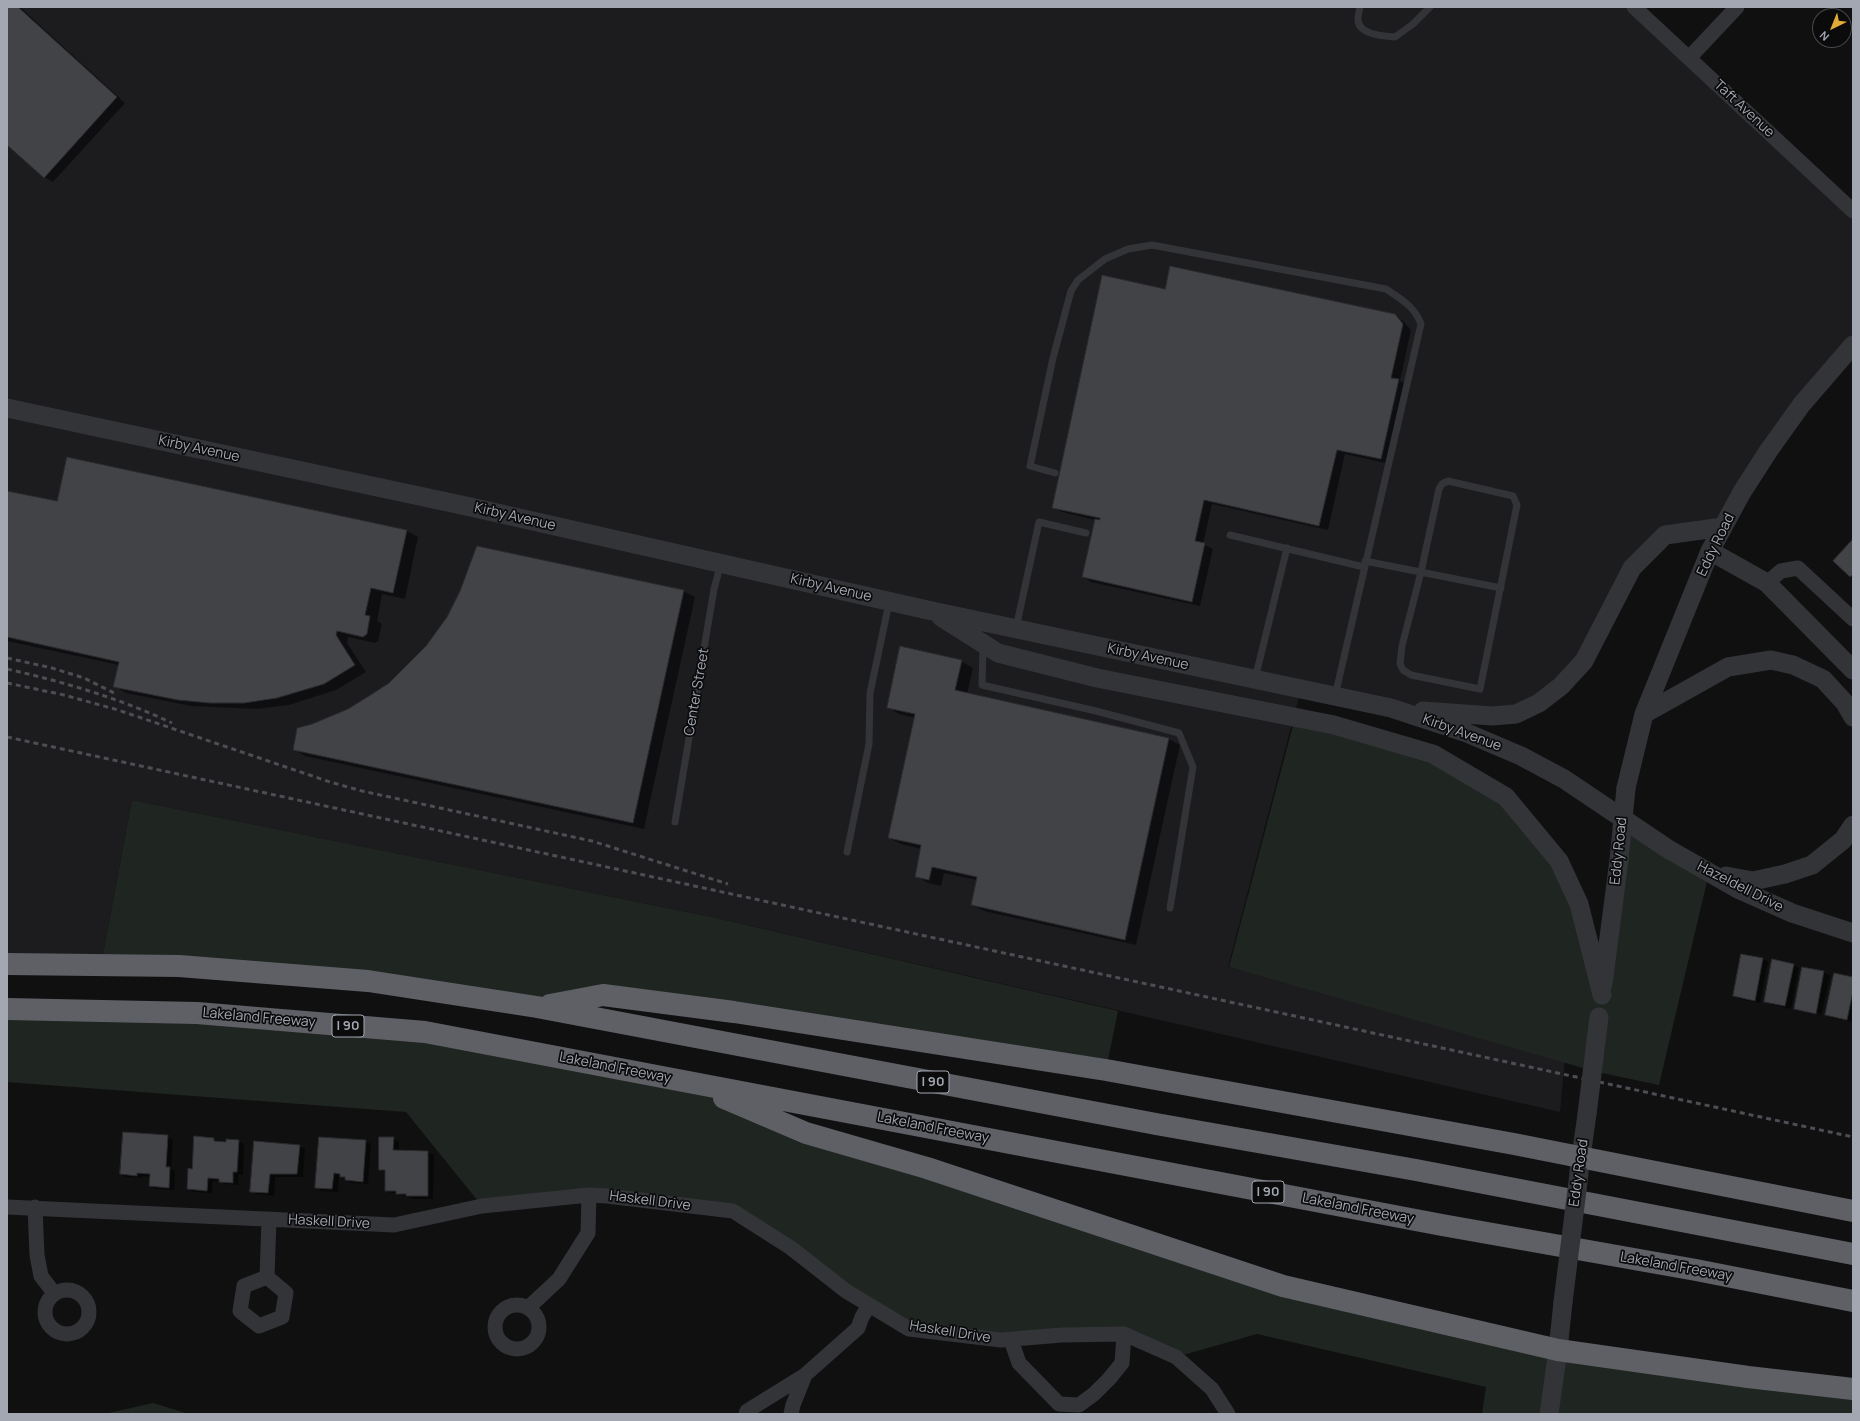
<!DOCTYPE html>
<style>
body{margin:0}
#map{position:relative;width:1860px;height:1421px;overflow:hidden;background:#101011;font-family:Manrope,sans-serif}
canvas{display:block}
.frame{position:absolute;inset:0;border:8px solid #a2a7b1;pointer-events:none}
.north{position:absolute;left:1812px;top:8px;width:40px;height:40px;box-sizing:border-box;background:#0b0b0c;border:1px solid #47494e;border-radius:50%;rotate:223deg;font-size:11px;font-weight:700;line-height:16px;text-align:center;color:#a2a7b1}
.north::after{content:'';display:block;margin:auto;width:14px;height:18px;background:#e2ab38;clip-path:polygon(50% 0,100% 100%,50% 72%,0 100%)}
</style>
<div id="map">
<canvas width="1860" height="1421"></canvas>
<div class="frame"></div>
<div class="north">N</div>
</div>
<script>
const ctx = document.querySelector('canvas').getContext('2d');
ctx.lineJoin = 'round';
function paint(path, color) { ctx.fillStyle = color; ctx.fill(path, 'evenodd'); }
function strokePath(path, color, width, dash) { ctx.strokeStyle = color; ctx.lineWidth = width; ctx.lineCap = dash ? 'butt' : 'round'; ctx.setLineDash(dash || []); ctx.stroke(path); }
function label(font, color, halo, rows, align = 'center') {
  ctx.font = font + ' Manrope,sans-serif'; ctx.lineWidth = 3.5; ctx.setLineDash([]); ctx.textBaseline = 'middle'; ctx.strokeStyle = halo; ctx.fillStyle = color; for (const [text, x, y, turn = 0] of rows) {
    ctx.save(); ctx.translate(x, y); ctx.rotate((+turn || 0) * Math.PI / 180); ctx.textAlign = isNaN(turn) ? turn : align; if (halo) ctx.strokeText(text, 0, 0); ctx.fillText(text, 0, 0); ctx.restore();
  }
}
const built = new Path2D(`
 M 7,7 L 1634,7 L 1853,211 L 1853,345 L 1723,527 L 1665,535 L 1632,568 L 1584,661 L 1516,714 L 1391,708 L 1301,689 L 1228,967 L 1566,1046 L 1560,1112 L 712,917 L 132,800 L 101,965 L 7,964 Z`);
const green = new Path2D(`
 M 1295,718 L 1433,754 L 1506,797 L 1559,861 L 1601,993 L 1623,818 L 1709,873 L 1659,1085 L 1597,1072 L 1229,967 Z
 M 132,800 L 712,917 L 1118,1011 L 1106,1070 L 604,995 L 537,1007 L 101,965 Z
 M 7,1009 L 425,1032 L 684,1082 L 1283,1286 L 1558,1350 L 1853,1389 L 1853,1414 L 1482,1414 L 1486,1387 L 1257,1334 L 1176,1357 L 1124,1334 L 1062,1335 L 909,1329 L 733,1211 L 607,1196 L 482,1206 L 406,1112 L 7,1082 Z
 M 153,1403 L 189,1414 L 104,1414 Z`);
const shadow = new Path2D(`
 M 7,7 L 20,7 L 125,103 L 53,182 L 44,177 L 7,143 Z
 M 1166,290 L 1394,315 L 1403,321 L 1411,330 L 1400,381 L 1407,385 L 1389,464 L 1345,454 L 1328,530 L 1212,504 L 1203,544 L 1213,549 L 1200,606 L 1091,582 L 1083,577 L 1095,520 L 1062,512 L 1053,507 Z
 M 7,492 L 57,502 L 407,531 L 418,537 L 405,599 L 382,594 L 377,621 L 382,624 L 378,641 L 375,643 L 348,637 L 347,643 L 366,672 L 336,690 L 289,705 L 256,709 L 191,706 L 126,693 L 114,686 L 119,665 L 7,641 Z
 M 683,591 L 695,597 L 644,829 L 305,756 L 294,749 L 313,725 Z
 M 961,661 L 973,668 L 967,694 L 1169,739 L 1180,745 L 1136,945 L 984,911 L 972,905 L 977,880 L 944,873 L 941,886 L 928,883 L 916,876 L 922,849 L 901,844 L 889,838 L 916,718 L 899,714 L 888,707 Z
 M 1742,955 L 1763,959 L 1768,962 L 1760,1003 L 1739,999 L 1734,996 Z
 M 1793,965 L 1799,968 L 1791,1009 L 1770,1004 L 1765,1001 Z
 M 1803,968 L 1824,972 L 1830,976 L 1821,1016 L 1800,1011 L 1820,1015 L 1821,1014 L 1799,1009 L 1799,1011 L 1795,1009 Z
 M 1853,978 L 1853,1022 L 1832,1018 L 1827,1015 Z
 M 124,1133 L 168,1136 L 173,1140 L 171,1169 L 175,1171 L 174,1190 L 155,1189 L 150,1186 L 150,1177 L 142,1176 L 142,1178 L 126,1177 L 121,1174 Z
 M 393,1138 L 399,1142 L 399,1151 L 428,1152 L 434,1155 L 433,1199 L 413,1199 L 397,1193 L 391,1193 L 386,1190 L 386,1173 L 380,1170 Z
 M 214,1139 L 220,1142 L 239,1141 L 244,1144 L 243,1175 L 239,1174 L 238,1185 L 225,1184 L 220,1181 L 213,1181 L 212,1193 L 193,1192 L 188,1189 L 193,1170 Z
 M 365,1141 L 371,1144 L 368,1184 L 352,1183 L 339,1176 L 338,1192 L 322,1191 L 316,1188 Z
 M 299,1146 L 305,1149 L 303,1177 L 275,1177 L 274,1196 L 256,1194 L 251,1191 Z`);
const building = new Path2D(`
 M 7,7 L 18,7 L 117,97 L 44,178 L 7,145 Z
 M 1170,266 L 1395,314 L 1403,324 L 1391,378 L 1399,379 L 1381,459 L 1337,450 L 1319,526 L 1204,500 L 1195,541 L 1205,543 L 1192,602 L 1082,577 L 1095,519 L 1100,520 L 1100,518 L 1052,508 L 1102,275 L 1165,289 Z
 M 67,457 L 407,530 L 393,593 L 371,588 L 365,615 L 370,616 L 367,634 L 363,637 L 337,631 L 336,635 L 355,665 L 324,684 L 277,698 L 244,703 L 210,703 L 178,700 L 113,687 L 119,662 L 7,637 L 7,491 L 57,501 Z
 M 1853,539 L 1853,574 L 1850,577 L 1833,561 Z
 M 477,546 L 684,590 L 633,823 L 293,750 L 297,728 L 312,724 L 348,709 L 372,694 L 389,683 L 426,646 L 447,617 L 460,591 Z
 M 900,646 L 962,660 L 955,690 L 1169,738 L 1125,940 L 971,905 L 977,877 L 932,867 L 929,880 L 915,877 L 921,845 L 888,838 L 915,714 L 887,708 Z
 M 1741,954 L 1763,958 L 1755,1001 L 1733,996 Z
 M 1772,959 L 1794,964 L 1785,1006 L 1764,1002 Z
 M 1802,967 L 1824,971 L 1816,1014 L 1794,1009 Z
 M 1834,973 L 1853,977 L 1853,991 L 1847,1020 L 1825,1015 Z
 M 123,1132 L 168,1135 L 166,1167 L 170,1167 L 169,1188 L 149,1186 L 150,1174 L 137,1173 L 137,1176 L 120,1174 Z
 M 194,1136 L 214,1138 L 214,1141 L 226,1142 L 226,1139 L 239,1140 L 237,1172 L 233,1172 L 233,1183 L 219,1182 L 219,1179 L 208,1178 L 207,1191 L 187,1189 L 188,1168 L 192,1169 Z
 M 319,1137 L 366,1140 L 363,1182 L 345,1180 L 345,1177 L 340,1177 L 340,1174 L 334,1173 L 332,1189 L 315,1188 Z
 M 379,1137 L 394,1137 L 393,1150 L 428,1151 L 428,1196 L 406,1196 L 406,1194 L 396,1194 L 396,1191 L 385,1191 L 385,1170 L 379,1170 Z
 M 254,1141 L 300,1145 L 297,1174 L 270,1174 L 268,1193 L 250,1192 Z`);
const service = new Path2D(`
 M 1360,7 C 1359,11 1358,16 1358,20 C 1359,35 1384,36 1395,37 L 1413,24 L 1430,7
 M 1055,473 L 1030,466 L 1053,358 L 1071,291 L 1078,280 L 1105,259 L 1128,249 L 1152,245 L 1386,289 C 1401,299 1415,307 1421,324 L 1335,696
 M 1448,481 L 1513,496 L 1517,505 L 1480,689 L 1411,675 L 1403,670 L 1400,664 L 1402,646 L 1421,572 L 1439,489 L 1442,484 Z
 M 1230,535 L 1364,567
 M 1365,561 L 1501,588
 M 1016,628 L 1039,522 L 1086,533
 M 983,646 L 982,685 L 1096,711 L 1179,733 L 1193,767 L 1170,908
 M 1255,679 L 1287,548
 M 675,822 L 714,589 L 721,563
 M 847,852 L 869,744 L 870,693 L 889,603`);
const minor = new Path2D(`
 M 1634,7 L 1853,211
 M 1689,58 L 1737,7
 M 1767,583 L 1781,571 L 1798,568 L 1853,619
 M 7,1207 L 394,1225 L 482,1206 L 589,1195 L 607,1196 L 733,1211 L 791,1248 L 846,1291 L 909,1329 L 1001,1340 L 1062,1335 L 1124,1334 L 1176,1357 L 1212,1389 L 1228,1414
 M 35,1207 L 37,1255 L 41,1276 L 54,1293
 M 267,1277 L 286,1293 L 282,1317 L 259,1326 L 240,1311 L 244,1286 Z
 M 267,1277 L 269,1219
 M45 1312a22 22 0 1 1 44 0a22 22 0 1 1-44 0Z
 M495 1327a22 22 0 1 1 44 0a22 22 0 1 1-44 0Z
 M 529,1307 L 559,1279 L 588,1233 L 589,1195
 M 1011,1340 L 1019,1363 L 1059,1404 L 1079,1405 L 1094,1394 L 1109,1379 L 1122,1363 L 1124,1334
 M 746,1414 L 747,1411 L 805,1375 L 858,1328 L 862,1317 L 869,1305
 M 791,1414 L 793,1405 L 805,1375`);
const tertiary = new Path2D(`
 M 7,408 L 466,506 L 932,611 L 1391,708 L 1467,733 L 1521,756 L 1564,779 L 1668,849 L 1738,889 L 1792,913 L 1853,933
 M 1710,551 L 1767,583 L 1853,670
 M 941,617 L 998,653 L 1097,678 L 1334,725 L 1433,754 L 1506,797 L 1559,861 L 1579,904 L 1602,995
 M 1423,711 L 1492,716 L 1516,714 L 1539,703 L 1561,686 L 1584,661 L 1632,568 L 1665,535 L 1723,527
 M 1644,714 L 1728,667 L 1771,660 L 1793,665 L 1823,679 L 1845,703 L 1853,717
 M 1626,788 L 1644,714 L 1710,551 L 1742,492 L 1769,450 L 1802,404 L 1853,345
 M 1726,876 L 1753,881 L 1785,874 L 1812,865 L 1843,840 L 1853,825
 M 1603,984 L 1619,860
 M 1579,1171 L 1587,1114
 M 1549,1414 L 1558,1350 L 1563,1302`);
const motorway = new Path2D(`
 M 7,964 L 179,966 L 368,981 L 537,1007 L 1156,1124 L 1416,1170 L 1853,1254
 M 550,1005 L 603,995 L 734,1012 L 1106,1070 L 1514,1144 L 1853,1211
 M 7,1009 L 197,1013 L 425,1032 L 1442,1225 L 1696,1270 L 1853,1301
 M 724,1098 L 806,1133 L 927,1168 L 1283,1286 L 1558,1350 L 1748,1377 L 1853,1389`);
const rail = new Path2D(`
 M 7,658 L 52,668 L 84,678 L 114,693
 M 7,669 C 64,682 119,698 172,723
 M 7,683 L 64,695 L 118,710 L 330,782 L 362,791 L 592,841 L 728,884
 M 7,737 L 1853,1137`);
const tertiaryBridge = new Path2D(`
 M 1619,860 L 1626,788
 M 1587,1114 L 1599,1017
 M 1563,1302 L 1579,1174`);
const shields = [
 [348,1026,32],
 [933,1082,32],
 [1268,1192,32]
];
const shieldNames = [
 ["I 90",348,1026],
 ["I 90",933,1082],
 ["I 90",1268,1192]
];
const streetNames = [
 ["Taft Avenue",1744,109,43],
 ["Kirby Avenue",199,449,12],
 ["Kirby Avenue",515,517,13],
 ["Eddy Road",1716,545,-64],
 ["Kirby Avenue",831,588,13],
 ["Kirby Avenue",1148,657,12],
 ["Center Street",697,692,-80],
 ["Kirby Avenue",1462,733,20],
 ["Eddy Road",1619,851,-84],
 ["Hazeldell Drive",1740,887,27],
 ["Lakeland Freeway",259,1018,5],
 ["Lakeland Freeway",615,1068,11],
 ["Lakeland Freeway",933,1128,11],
 ["Eddy Road",1579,1173,-82],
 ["Haskell Drive",650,1201,7],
 ["Lakeland Freeway",1358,1209,11],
 ["Haskell Drive",329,1222,3],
 ["Lakeland Freeway",1676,1267,10],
 ["Haskell Drive",950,1332,9]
];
paint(built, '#1c1c1e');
paint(green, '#1f2520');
paint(shadow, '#0007');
paint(building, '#414347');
strokePath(building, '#2a2a2d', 1);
strokePath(service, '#333438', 7);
strokePath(minor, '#333438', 15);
strokePath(tertiary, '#333438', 19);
strokePath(motorway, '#5e6066', 22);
strokePath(rail, '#4c4e53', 3, [5, 4]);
strokePath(tertiaryBridge, '#333438', 19);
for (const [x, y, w] of shields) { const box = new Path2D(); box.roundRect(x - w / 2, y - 11, w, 22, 3); ctx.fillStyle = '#0b0b0c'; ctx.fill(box); strokePath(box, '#a2a7b1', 1); }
label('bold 13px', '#a2a7b1', null, shieldNames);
label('14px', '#a2a7b1', '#0b0b0c', streetNames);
</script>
